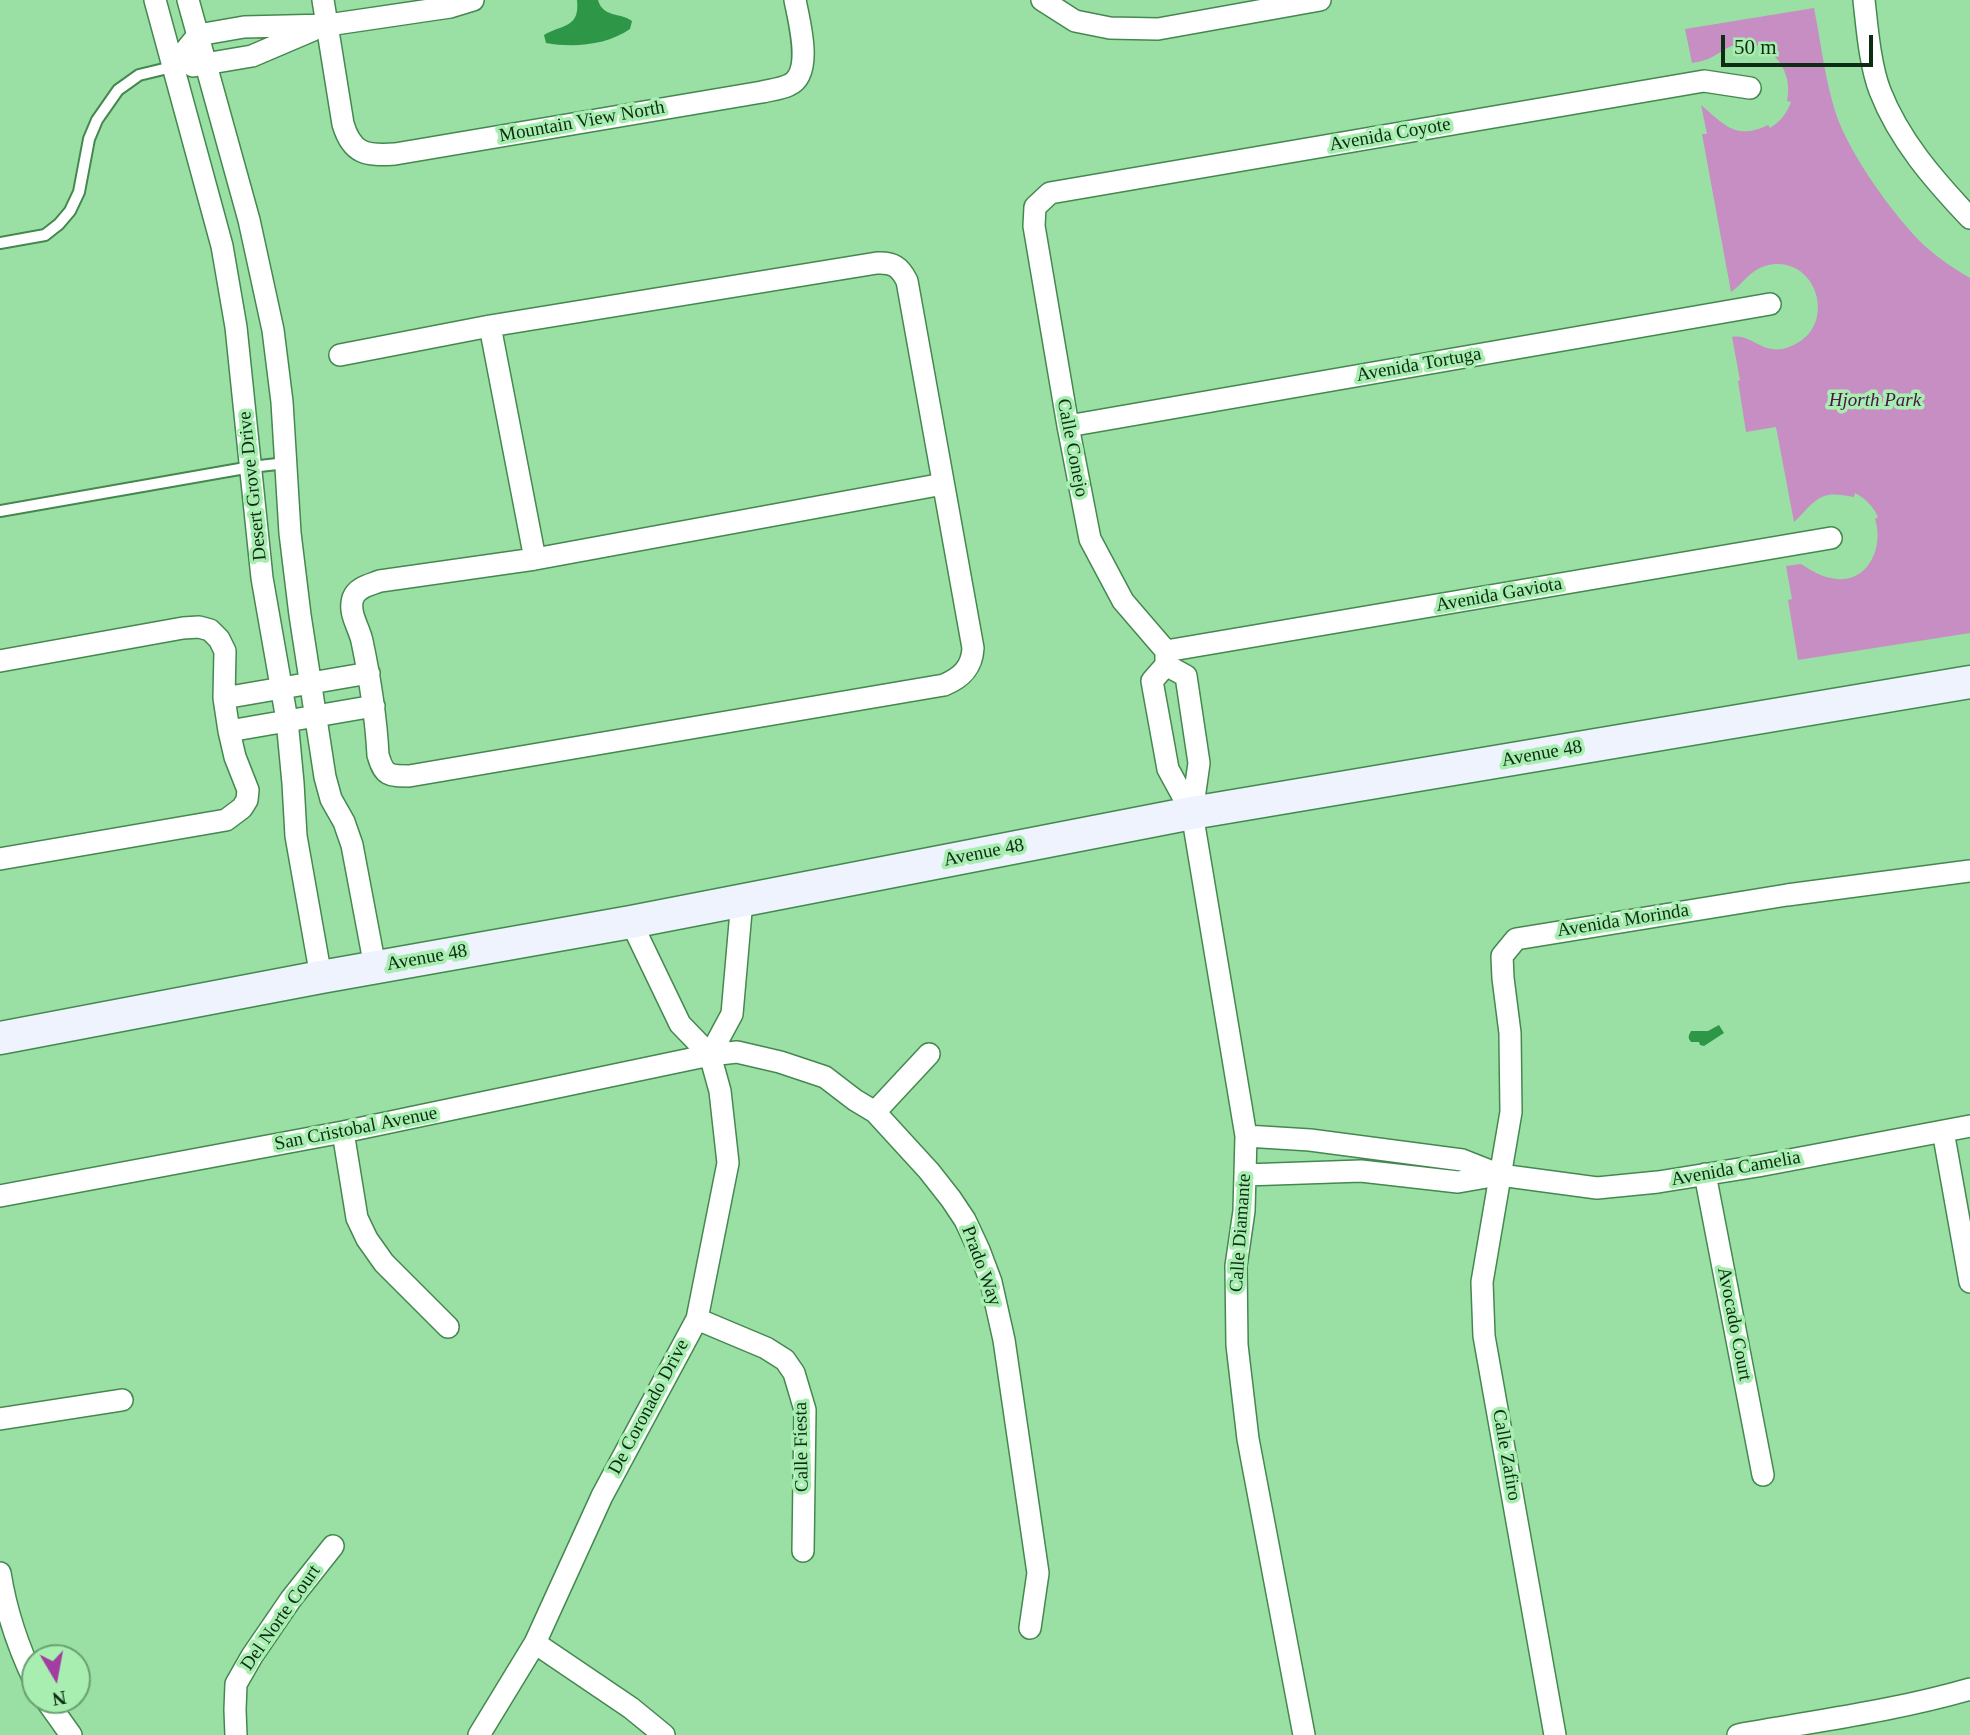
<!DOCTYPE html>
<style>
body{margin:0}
#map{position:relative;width:1970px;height:1735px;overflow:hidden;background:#9ae0a4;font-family:"Times New Roman",serif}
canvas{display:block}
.north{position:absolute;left:21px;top:1644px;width:70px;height:70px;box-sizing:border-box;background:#a7eeb0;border:2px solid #6aa072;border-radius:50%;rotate:170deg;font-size:19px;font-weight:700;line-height:28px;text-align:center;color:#0e2b14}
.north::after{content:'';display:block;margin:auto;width:24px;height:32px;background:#a23da1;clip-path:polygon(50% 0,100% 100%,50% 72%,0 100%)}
.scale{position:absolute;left:1721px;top:35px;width:152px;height:32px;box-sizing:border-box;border:4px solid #0e2b14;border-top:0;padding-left:9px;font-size:21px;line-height:24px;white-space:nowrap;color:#0e2b14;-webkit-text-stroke:5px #a7eeb0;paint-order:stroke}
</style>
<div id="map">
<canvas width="1970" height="1735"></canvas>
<div class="north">N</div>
<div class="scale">50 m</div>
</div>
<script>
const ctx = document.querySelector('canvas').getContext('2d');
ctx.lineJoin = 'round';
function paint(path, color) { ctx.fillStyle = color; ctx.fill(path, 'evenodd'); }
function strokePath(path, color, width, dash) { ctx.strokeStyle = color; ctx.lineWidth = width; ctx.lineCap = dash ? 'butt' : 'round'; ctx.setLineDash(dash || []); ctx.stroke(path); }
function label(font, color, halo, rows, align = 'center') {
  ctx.font = font + ' "Times New Roman",serif'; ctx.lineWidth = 7; ctx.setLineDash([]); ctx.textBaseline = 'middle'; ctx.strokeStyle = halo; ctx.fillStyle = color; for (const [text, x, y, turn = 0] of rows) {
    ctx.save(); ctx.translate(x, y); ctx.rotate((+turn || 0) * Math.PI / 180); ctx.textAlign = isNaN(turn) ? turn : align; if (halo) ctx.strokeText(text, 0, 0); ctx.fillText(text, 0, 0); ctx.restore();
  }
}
const green = new Path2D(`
 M 1814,8 C 1821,43 1825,80 1836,114 C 1850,155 1895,218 1926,247 C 1940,259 1954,269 1970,278 L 1970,633 L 1798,660 L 1788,600 L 1792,599 L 1786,566 L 1801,564 C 1812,571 1823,578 1837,579 C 1869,582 1884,546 1875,519 L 1878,517 C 1873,506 1866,499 1855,493 L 1854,497 C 1818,489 1817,500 1794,522 L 1776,427 L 1746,432 L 1738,381 L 1740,380 L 1732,337 C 1752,333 1763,357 1789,347 C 1841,329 1817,251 1765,266 C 1750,270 1743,284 1731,292 L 1702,134 L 1707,134 L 1701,105 C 1724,124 1735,141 1768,125 L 1770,128 C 1780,122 1787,113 1791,102 L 1787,101 C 1794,70 1771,40 1738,44 C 1727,46 1718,55 1708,59 C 1703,61 1697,62 1692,63 L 1685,29 Z`);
const water = new Path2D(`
 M 577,0 L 598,0 C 603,18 620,12 632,21 L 630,29 C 607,45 574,48 546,43 L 544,35 C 563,24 580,28 577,0 Z
 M 1719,1025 L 1724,1033 L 1704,1046 L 1700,1045 L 1699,1042 L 1691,1042 C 1687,1037 1689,1035 1691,1031 L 1708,1031 Z`);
const service = new Path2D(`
 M 0,243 L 45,235 L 59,224 L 70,211 L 79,192 L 89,139 L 97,120 L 118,90 L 139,75 L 172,67
 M 0,511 L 251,467 L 286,463`);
const minor = new Path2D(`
 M 155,0 L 222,246 L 236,327 L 262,578 L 287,720 L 293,783 L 296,836 L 321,977
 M 188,0 L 249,220 L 273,330 L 282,402 L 290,533 L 300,615 L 325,777 L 331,799 L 344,822 L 352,845 L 375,967
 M 323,0 L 343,124 C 352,154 366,156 395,154 L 762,92 C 770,90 781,89 789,85 C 814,74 799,21 795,0
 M 1042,0 L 1075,21 L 1110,28 L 1158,29 L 1320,0
 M 1864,0 C 1867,27 1870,65 1880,91 C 1899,140 1934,180 1970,218
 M 193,66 L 252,56 L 313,30
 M 172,67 L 198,35 L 244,27 L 328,25 L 450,7 L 473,0
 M 490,326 L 535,559
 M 340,355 L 490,326 L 877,263 C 893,262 900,267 907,281 L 973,648 C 972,668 961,678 944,685 L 409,776 C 389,776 384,776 378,755 C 376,717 370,679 362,641 C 359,627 348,613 353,598 C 357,587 370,585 380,581 L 535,559 L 943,484
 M 1068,426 L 1770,304
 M 1166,651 L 1831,538
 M 0,661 L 183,628 L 199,627 L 210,630 L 219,639 L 225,651 L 224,698 L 229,731 L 235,757 L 248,790 L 247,800 L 242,808 L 226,820 L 0,859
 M 1166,665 L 1186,676 L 1199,763 L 1192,813 L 1246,1136 L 1244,1211 L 1236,1266 L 1237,1345 L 1248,1439 L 1304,1735
 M 224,698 L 369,673
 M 229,731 L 374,706
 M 1192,813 L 1168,769 L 1152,681 L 1166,665 L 1166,651 L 1123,601 L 1090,539 L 1068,426 L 1034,226 L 1035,207 L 1050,193 L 1704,81 L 1750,88
 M 710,1055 L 732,1014 L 742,900
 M 875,1112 L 929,1054
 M 1943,1131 L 1970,1282
 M 343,1132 L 357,1218 L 367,1239 L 384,1263 L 448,1327
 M 1246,1136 L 1310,1140 L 1462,1160 L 1500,1175 L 1597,1188 L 1658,1182 L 1758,1166 L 1970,1126
 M 1705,1174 L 1763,1475
 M 1245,1175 L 1361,1171 L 1458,1182 L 1498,1175
 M 0,1196 L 343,1132 L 710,1055 L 737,1052 L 780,1062 L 825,1077 L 855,1100 L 875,1112 L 929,1171 L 951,1199 L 965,1220 L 979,1250 L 991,1282 L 1004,1340 L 1038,1573 L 1030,1628
 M 697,1319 L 766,1348 L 785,1360 L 794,1373 L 805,1410 L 803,1551
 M 0,1419 L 122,1400
 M 0,1573 C 6,1611 18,1647 35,1682
 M 535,1643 L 631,1708 L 664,1735
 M 46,1700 L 71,1735
 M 236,1735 L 235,1710 L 236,1684 L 252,1656 L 291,1599 L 333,1546
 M 479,1735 L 535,1643 L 602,1496 L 697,1319 L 728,1163 L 720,1091 L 710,1055 L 680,1024 L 631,922
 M 1555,1735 L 1484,1336 L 1482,1282 L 1511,1112 L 1510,1033 L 1503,978 L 1502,956 L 1516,939 L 1787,895 L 1970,871
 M 1738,1735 C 1815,1721 1894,1711 1970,1689`);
const secondary = new Path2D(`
 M 0,1038 L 321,977 L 631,922 L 1192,813 L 1970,682`);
const streetNames = [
 ["Mountain View North",582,122,-10],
 ["Avenida Coyote",1390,135,-10],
 ["Avenida Tortuga",1419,365,-10],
 ["Calle Conejo",1072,448,79],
 ["Desert Grove Drive",253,486,-96],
 ["Avenida Gaviota",1499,595,-10],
 ["Avenue 48",1542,754,-10],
 ["Avenue 48",984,853,-11],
 ["Avenida Morinda",1623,921,-9],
 ["Avenue 48",427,958,-10],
 ["San Cristobal Avenue",356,1129,-11],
 ["Avenida Camelia",1736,1169,-10],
 ["Calle Diamante",1241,1233,-86],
 ["Prado Way",981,1266,70],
 ["Avocado Court",1734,1324,79],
 ["De Coronado Drive",649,1407,-62],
 ["Calle Fiesta",802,1447,-91],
 ["Calle Zafiro",1506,1455,80],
 ["Del Norte Court",281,1618,-55]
];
const parkNames = [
 ["Hjorth Park",1875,401]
];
paint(green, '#c68ec3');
paint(water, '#2d9747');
strokePath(service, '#448850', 14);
strokePath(minor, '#448850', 24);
strokePath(secondary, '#448850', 35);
strokePath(service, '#fff', 10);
strokePath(minor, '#fff', 21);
strokePath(secondary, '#eef3fd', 32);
label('19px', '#0e2b14', '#a7eeb0', streetNames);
label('italic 19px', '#4a144a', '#a7eeb0', parkNames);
</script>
